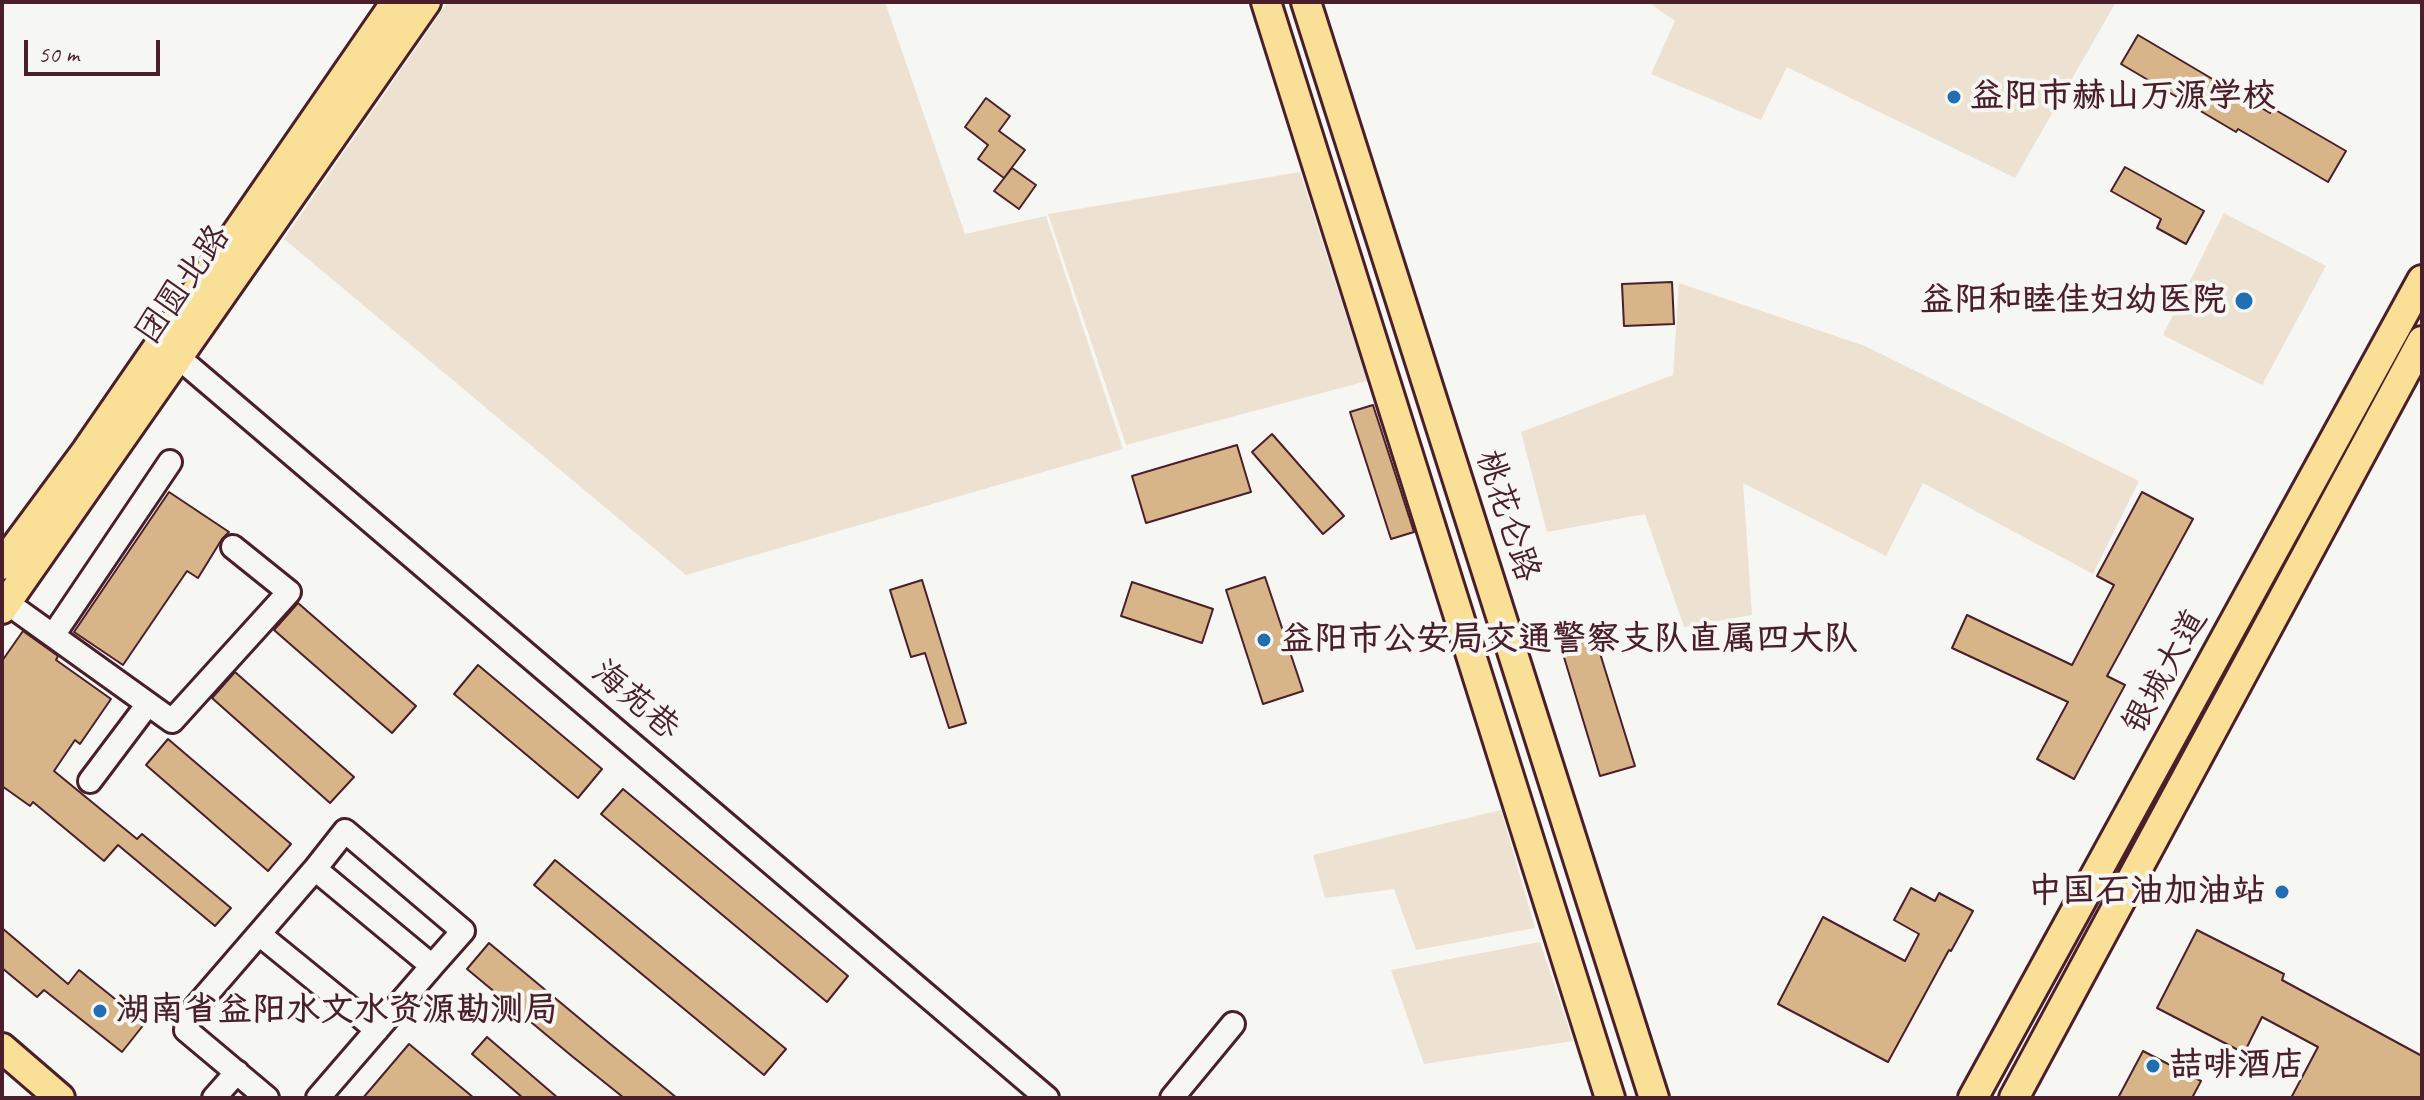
<!DOCTYPE html>
<meta charset="utf-8">
<style>
body{margin:0}
#map{position:relative;width:2424px;height:1100px;overflow:hidden;background:#f6f6f2;font-family:Caveat,sans-serif}
canvas{display:block}
.frame{position:absolute;inset:0;border:4px solid #4a1f2b;pointer-events:none}
.scale{position:absolute;left:24px;top:40px;width:136px;height:36px;box-sizing:border-box;border:4px solid #4a1f2b;border-top:0;padding-left:10px;font-size:24px;line-height:28px;white-space:nowrap;color:#4a1f2b;-webkit-text-stroke:6px #f6f6f2;paint-order:stroke}
</style>
<div id="map">
<canvas width="2424" height="1100"></canvas>
<div class="frame"></div>
<div class="scale">50 m</div>
</div>
<script>
const ctx = document.querySelector('canvas').getContext('2d');
ctx.lineJoin = 'round';
function paint(path, color) { ctx.fillStyle = color; ctx.fill(path, 'evenodd'); }
function strokePath(path, color, width, dash) { ctx.strokeStyle = color; ctx.lineWidth = width; ctx.lineCap = dash ? 'butt' : 'round'; ctx.setLineDash(dash || []); ctx.stroke(path); }
function label(font, color, halo, rows, align = 'center') {
  ctx.font = font + ' Caveat,"LXGW WenKai TC",sans-serif'; ctx.lineWidth = 8; ctx.setLineDash([]); ctx.textBaseline = 'middle'; ctx.strokeStyle = halo; ctx.fillStyle = color; for (const [text, x, y, turn = 0] of rows) {
    ctx.save(); ctx.translate(x, y); ctx.rotate((+turn || 0) * Math.PI / 180); ctx.textAlign = isNaN(turn) ? turn : align; if (halo) ctx.strokeText(text, 0, 0); ctx.fillText(text, 0, 0); ctx.restore();
  }
}
const built = new Path2D(`
 M 448,2 L 885,2 L 965,234 L 1046,216 L 1123,449 L 686,575 L 284,239 Z
 M 1648,2 L 2116,2 L 2015,178 L 1787,67 L 1761,120 L 1651,74 L 1675,21 Z
 M 1300,172 L 1367,381 L 1126,445 L 1048,214 Z
 M 2224,213 L 2326,266 L 2262,385 L 2163,335 Z
 M 1679,283 L 1865,346 L 2139,481 L 2093,574 L 1923,483 L 1886,556 L 1743,483 L 1752,615 L 1684,627 L 1645,514 L 1547,532 L 1521,432 L 1673,375 Z
 M 1501,810 L 1535,928 L 1416,950 L 1394,889 L 1325,898 L 1313,855 Z
 M 1540,942 L 1573,1041 L 1424,1064 L 1391,970 Z`);
const building = new Path2D(`
 M 2138,35 L 2270,113 L 2272,108 L 2346,151 L 2328,182 L 2238,129 L 2236,132 L 2121,64 Z
 M 986,98 L 1010,116 L 999,131 L 1025,150 L 1004,178 L 978,159 L 988,145 L 965,127 Z
 M 2125,167 L 2204,211 L 2186,244 L 2157,228 L 2161,219 L 2111,191 Z
 M 1012,168 L 1036,185 L 1019,209 L 994,191 Z
 M 1672,282 L 1674,324 L 1624,326 L 1622,284 Z
 M 1373,405 L 1414,532 L 1391,539 L 1350,412 Z
 M 1272,434 L 1344,516 L 1323,534 L 1252,452 Z
 M 1237,445 L 1251,492 L 1146,523 L 1132,476 Z
 M 169,492 L 229,532 L 222,539 L 198,578 L 187,571 L 123,665 L 74,632 Z
 M 2142,492 L 2193,519 L 2107,676 L 2125,685 L 2074,779 L 2037,759 L 2068,702 L 1952,648 L 1967,615 L 2072,665 L 2114,585 L 2097,576 Z
 M 1265,577 L 1303,691 L 1263,704 L 1226,590 Z
 M 922,580 L 966,723 L 949,728 L 925,653 L 911,657 L 890,590 Z
 M 1132,582 L 1213,609 L 1202,643 L 1121,616 Z
 M 298,603 L 416,706 L 392,733 L 274,630 Z
 M 23,631 L 58,656 L 56,660 L 111,699 L 80,744 L 75,740 L 54,771 L 137,839 L 142,834 L 231,908 L 215,926 L 118,845 L 104,861 L 33,802 L 30,806 L 2,786 L 2,661 Z
 M 1594,634 L 1635,766 L 1600,776 L 1560,644 Z
 M 478,665 L 602,769 L 578,798 L 454,694 Z
 M 235,672 L 354,777 L 330,803 L 212,698 Z
 M 168,739 L 291,844 L 268,871 L 146,765 Z
 M 623,789 L 848,976 L 827,1002 L 601,814 Z
 M 555,860 L 786,1049 L 764,1075 L 534,885 Z
 M 1911,888 L 1935,901 L 1939,893 L 1973,911 L 1951,951 L 1949,950 L 1888,1062 L 1778,1004 L 1823,917 L 1905,961 L 1919,934 L 1894,920 Z
 M 2,928 L 68,984 L 79,970 L 145,1023 L 122,1052 L 44,990 L 37,997 L 2,968 Z
 M 2197,930 L 2284,974 L 2282,980 L 2422,1056 L 2422,1098 L 2291,1098 L 2318,1047 L 2262,1017 L 2244,1053 L 2157,1008 Z
 M 489,943 L 609,1043 L 677,1098 L 624,1098 L 573,1057 L 467,969 Z
 M 487,1037 L 558,1098 L 523,1098 L 472,1054 Z
 M 409,1044 L 474,1098 L 363,1098 Z
 M 2143,1051 L 2201,1081 L 2192,1098 L 2118,1098 Z`);
const minor = new Path2D(`
 M 178,357 L 1047,1098
 M 6,602 L 172,721 L 289,592 L 233,547
 M 54,634 L 170,462
 M 90,781 L 148,704
 M 315,869 L 345,831 L 463,931 L 432,966
 M 259,934 L 377,1030
 M 214,1098 L 237,1072
 M 267,1098 L 186,1030 L 188,1016 L 315,869 L 432,966 L 318,1098
 M 1172,1098 L 1233,1024`);
const major = new Path2D(`
 M 1266,2 L 1610,1098
 M 1306,2 L 1654,1098
 M 2,565 L 87,450 L 396,2
 M 2,609 L 426,2
 M 2,1048 L 60,1098
 M 1973,1098 L 2422,280
 M 2014,1098 L 2422,341`);
const markers = [
 [1954,97,8,"#1f6fb2"],
 [2244,301,10,"#1f6fb2"],
 [1264,640,8,"#1f6fb2"],
 [2282,892,8,"#1f6fb2"],
 [100,1011,8,"#1f6fb2"],
 [2153,1066,8,"#1f6fb2"]
];
const poiNames = [
 ["益阳市赫山万源学校",1970,97],
 ["益阳和睦佳妇幼医院",2226,301,"right"],
 ["益阳市公安局交通警察支队直属四大队",1280,640],
 ["中国石油加油站",2266,892,"right"],
 ["湖南省益阳水文水资源勘测局",116,1011],
 ["喆啡酒店",2169,1066]
];
const streetNames = [
 ["团圆北路",184,285,-55],
 ["桃花仑路",1507,516,72],
 ["银城大道",2166,672,-61],
 ["海苑巷",635,701,40]
];
paint(built, '#ede2d2');
paint(building, '#d7b589');
strokePath(building, '#4a1f2b', 2);
strokePath(minor, '#4a1f2b', 28);
strokePath(major, '#4a1f2b', 34);
strokePath(minor, '#f6f6f2', 22);
strokePath(major, '#fadf96', 28);
for (const [x, y, r, color] of markers) { const dot = new Path2D(); dot.arc(x, y, r, 0, 2 * Math.PI); ctx.fillStyle = color; ctx.fill(dot); strokePath(dot, '#f6f6f2', 3); }
label('bold 34px', '#4a1f2b', '#f6f6f2', poiNames, 'left');
label('34px', '#4a1f2b', '#f6f6f2', streetNames);
</script>
